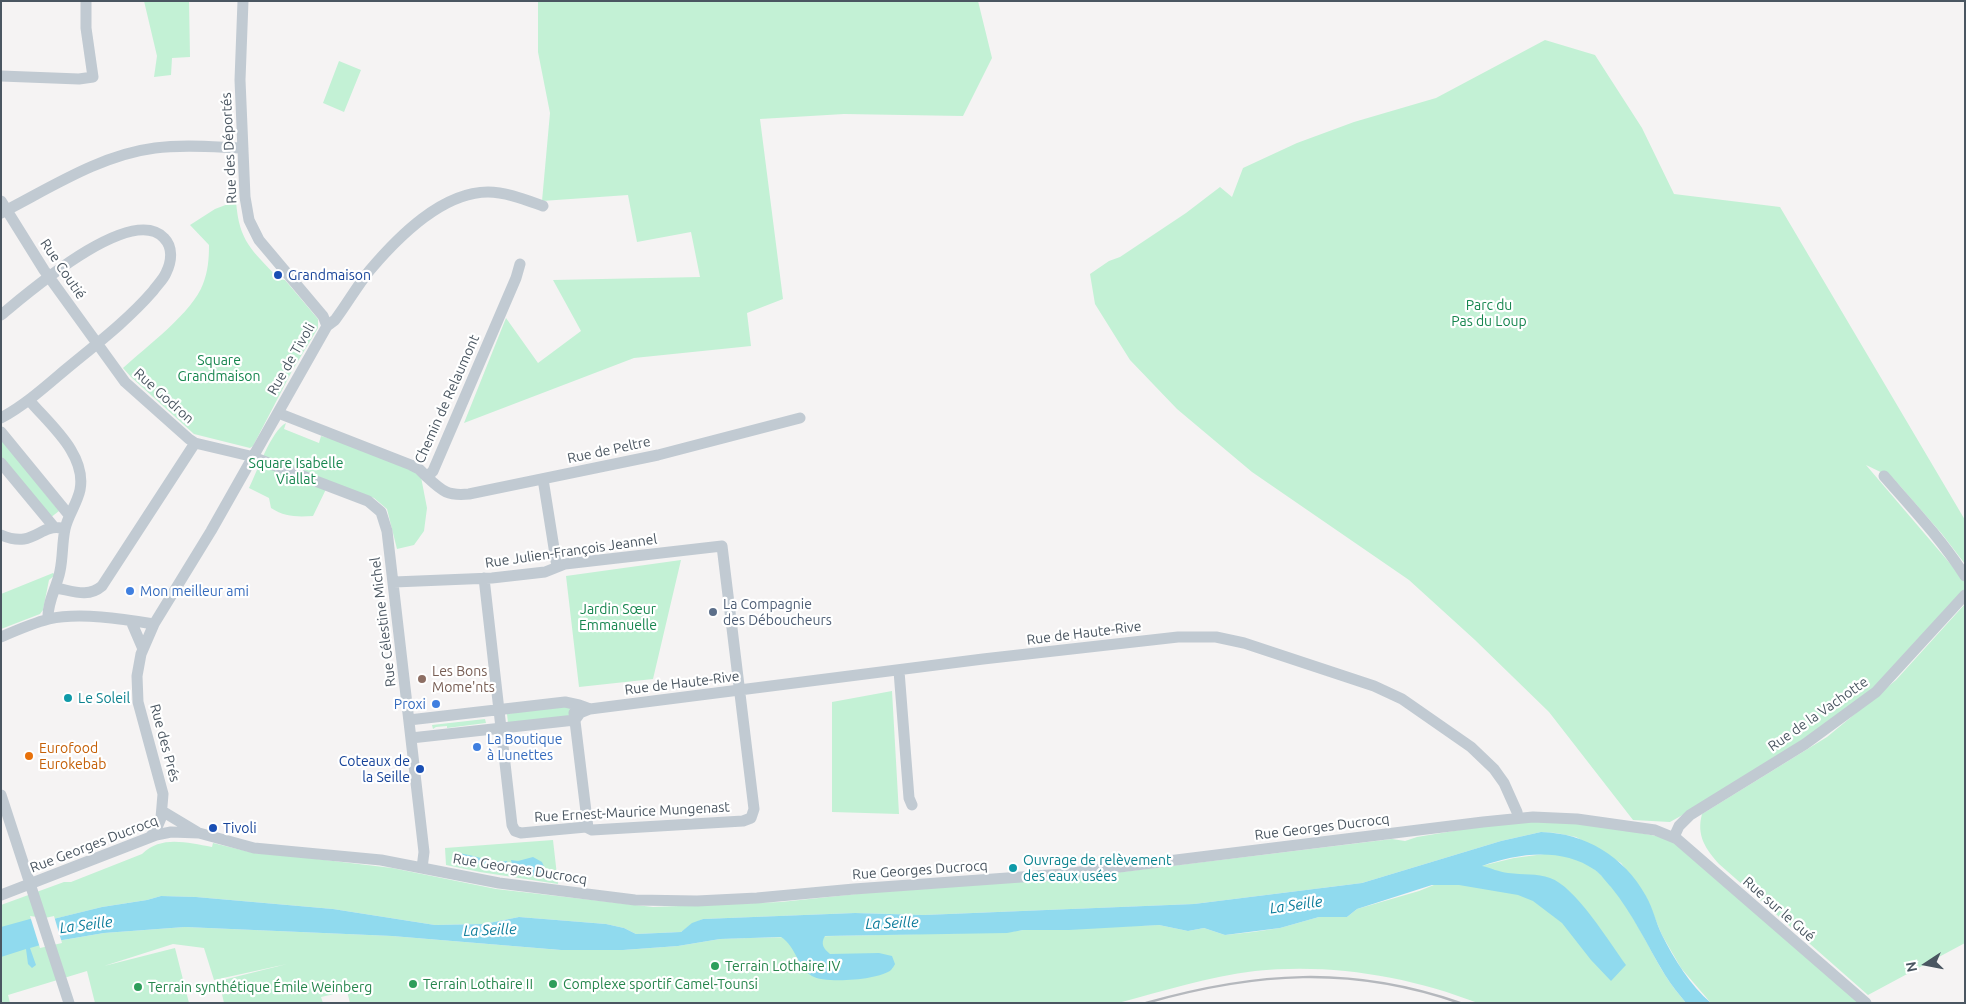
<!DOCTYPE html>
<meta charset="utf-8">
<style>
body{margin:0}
#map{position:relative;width:1966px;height:1004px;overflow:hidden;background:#f5f3f3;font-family:Ubuntu,sans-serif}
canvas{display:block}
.frame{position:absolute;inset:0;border:2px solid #4a5661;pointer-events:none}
.north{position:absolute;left:1901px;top:939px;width:50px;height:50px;-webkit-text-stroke:4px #fff;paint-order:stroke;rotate:259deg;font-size:14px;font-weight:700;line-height:20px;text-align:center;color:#4a5661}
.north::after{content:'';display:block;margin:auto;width:18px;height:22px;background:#4a5661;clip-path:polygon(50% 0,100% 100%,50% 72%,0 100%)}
</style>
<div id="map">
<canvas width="1966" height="1004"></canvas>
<div class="frame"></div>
<div class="north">N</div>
</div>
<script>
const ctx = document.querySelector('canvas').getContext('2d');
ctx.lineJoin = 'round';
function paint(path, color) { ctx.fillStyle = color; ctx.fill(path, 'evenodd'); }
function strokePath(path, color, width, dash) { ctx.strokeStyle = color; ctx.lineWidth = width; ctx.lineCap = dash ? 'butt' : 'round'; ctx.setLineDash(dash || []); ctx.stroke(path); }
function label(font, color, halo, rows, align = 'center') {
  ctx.font = font + ' Ubuntu,sans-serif'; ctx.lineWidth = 4.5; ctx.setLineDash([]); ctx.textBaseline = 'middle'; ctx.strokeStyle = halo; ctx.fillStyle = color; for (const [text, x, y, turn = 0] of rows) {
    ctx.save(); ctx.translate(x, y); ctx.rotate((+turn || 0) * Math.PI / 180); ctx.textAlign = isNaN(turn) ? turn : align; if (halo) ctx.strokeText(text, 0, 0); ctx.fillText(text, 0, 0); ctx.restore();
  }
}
const green = new Path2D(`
 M 144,1 L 189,1 L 190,57 L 172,58 L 171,75 L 154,77 L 157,56 Z
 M 538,1 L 978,1 L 992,58 L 963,116 L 844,114 L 760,119 L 783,299 L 747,313 L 751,346 L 634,358 L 464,423 L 506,318 L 538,363 L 581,331 L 553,280 L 700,277 L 691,232 L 637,242 L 628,195 L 542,201 L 550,113 L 538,52 Z
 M 1545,40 L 1595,55 L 1642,128 L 1674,194 L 1780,207 L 1965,520 L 1965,564 L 1942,534 L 1893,478 L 1866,465 L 1965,581 L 1964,591 L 1876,687 L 1844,712 L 1722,793 L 1670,822 L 1633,820 L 1549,712 L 1475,640 L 1409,580 L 1252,472 L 1177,409 L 1130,360 L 1095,304 L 1090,274 L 1109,261 L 1120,257 L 1186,213 L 1220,187 L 1232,197 L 1243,168 L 1297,143 L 1354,122 L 1436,98 Z
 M 339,61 L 361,70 L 344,112 L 323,103 Z
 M 236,201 C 239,242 252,250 279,279 L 285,280 L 318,319 L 318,328 L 292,371 L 253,446 L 250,448 L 194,434 L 131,377 L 123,368 C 146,347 193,312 203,284 C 208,271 209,259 209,245 L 190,225 L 215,209 Z
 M 286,423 L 284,429 L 319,443 L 321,436 L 335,440 L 412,469 L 421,477 L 427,508 L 424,531 L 414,545 L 397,549 L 387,509 L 374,498 L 329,483 L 313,516 C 297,517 285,517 271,508 L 269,498 L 249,488 C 257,472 271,431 286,423 Z
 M 1,439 L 59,511 L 50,518 L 1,458 Z
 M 681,560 L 653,679 L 579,687 L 566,576 Z
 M 53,573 L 55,575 L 49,580 L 43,610 L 40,614 L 1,629 L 1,594 Z
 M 1965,604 L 1965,943 L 1868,995 L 1719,864 C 1706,849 1696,836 1702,814 L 1827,737 L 1896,680 Z
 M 892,691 L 899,814 L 832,812 L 832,702 Z
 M 566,705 L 570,708 L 570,717 L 508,723 L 507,714 Z
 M 485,719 L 486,723 L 447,728 L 447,726 L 436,727 L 433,729 L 432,725 Z
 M 1534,821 L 1581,822 L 1667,838 L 1684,848 L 1859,1003 L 1711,1003 L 1681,968 L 1662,935 L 1646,897 L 1621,863 L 1576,837 L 1556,833 L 1541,832 L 1501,841 L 1362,883 L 1194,904 L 924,915 L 855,913 L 703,919 L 692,924 L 681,932 L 636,934 L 624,928 L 606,924 L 519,917 L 484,924 L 435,925 L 333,909 L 196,897 L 161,896 L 147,900 L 102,907 L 1,932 L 1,905 L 64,882 L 71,882 L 142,854 C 162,835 187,843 212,847 L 213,843 L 254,853 L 300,857 L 392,868 L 496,889 L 653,907 L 781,902 L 885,891 L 1073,878 L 1392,839 L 1405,841 L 1417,837 L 1496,824 Z
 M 553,840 L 558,884 L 480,872 L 446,865 L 445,848 Z
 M 1552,853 C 1568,857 1585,860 1598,872 C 1628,900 1644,940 1665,975 C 1671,985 1679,994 1686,1003 L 1478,1003 C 1408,976 1330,963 1255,971 C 1208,977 1163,991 1118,1003 L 350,1003 L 347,991 L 321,997 L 323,1003 L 224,1003 L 219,981 L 287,964 L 214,980 L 204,948 L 173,944 L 104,966 L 175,948 L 189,1003 L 95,1003 L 87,971 L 8,995 L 10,1003 L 1,1003 L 1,947 L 51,942 L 104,933 L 185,927 L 392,936 L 561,950 L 623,950 L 678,946 L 720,939 L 749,938 L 1008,932 L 1023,930 L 1159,925 L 1188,931 L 1204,928 L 1225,935 L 1253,932 L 1280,928 L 1319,917 L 1347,917 L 1357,909 L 1419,891 L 1481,866 L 1514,858 Z`);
const water = new Path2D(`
 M 1541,832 C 1585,833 1624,856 1646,896 C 1653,908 1656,923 1662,935 C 1674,959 1690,985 1711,1003 L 1686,1003 C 1679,994 1671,985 1665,975 C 1647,945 1633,914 1611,887 C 1606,882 1601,874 1595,870 C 1562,847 1518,853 1482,866 C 1491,868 1499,872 1508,873 C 1523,875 1537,873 1550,878 C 1575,886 1610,943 1626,965 L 1611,981 L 1591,960 L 1562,923 L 1533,901 L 1518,895 L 1459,885 L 1432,885 L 1357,909 L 1347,917 L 1319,917 L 1280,928 L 1225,935 L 1204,928 L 1188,931 L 1159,925 L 1069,930 L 1023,930 L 1007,933 L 825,936 C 820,944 824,949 830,954 L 879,953 L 892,956 L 895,964 C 895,965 891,970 891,970 C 879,980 825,984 812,976 C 797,967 796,946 781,937 L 720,939 L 678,946 L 623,950 L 561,950 L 392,936 L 185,927 L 104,933 L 51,942 L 30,948 L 36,965 L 32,968 L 28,964 L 26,949 L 1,957 L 1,927 L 30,919 L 45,921 L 102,907 L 147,900 L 161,896 L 196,897 L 333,909 L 435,925 L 484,924 L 519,917 L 606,924 L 624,928 L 636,934 L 681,932 L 692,923 L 703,919 L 855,913 L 924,915 L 1194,904 L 1362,883 L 1501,841 Z
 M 456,853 C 473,854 490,863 507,861 L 508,865 L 512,865 L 511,860 L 518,861 L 533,857 L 542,862 L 546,871 L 543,875 L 530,876 L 513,873 L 512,871 C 503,873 499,868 491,865 C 478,861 468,866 455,861 L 454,857 Z`);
const pier = new Path2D(`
 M 30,916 L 45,918 L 54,916 L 62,943 L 40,948 Z`);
const minor = new Path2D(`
 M 243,1 L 240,80 L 245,197 L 249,220 L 259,240 L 323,316 L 327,326
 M 1,76 L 79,79 L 93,77 L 86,28 L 86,1
 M 1,201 L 44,270 L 125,382 L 189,439 L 195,443 L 250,456 L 368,501 L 381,512 L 387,531 L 424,852 L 422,868
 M 1,213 C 50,188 100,155 155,148 C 184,144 214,147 243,148
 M 1,315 C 28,293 131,203 164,238 C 173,247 172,261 166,273 C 163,280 157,285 153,291 C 127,321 95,345 65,370 C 45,387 25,405 1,418
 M 29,400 C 49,424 87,454 80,490 C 77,504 68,515 65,529 C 62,543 63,557 60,571 C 57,587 47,602 48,619
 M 278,413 L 411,465 L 419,469 L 427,477 L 433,471 L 516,278 L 520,264
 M 1,432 L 69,515
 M 1,463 L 54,527
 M 1884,476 C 1913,509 1942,540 1965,576
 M 427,477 C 443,492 448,496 469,494 L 658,455 L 800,418
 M 543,479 L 557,567
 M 1,535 C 34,549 39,524 61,528
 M 394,582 L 492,578 L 545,572 L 565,564 L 722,546 L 754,809 L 751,818 L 743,821 L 592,830 L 586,827 L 521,833 L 515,831 L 512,825 L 484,578
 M 56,588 C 73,591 88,598 102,586 L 195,443
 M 131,621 L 143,649
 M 1,637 C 17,630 33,623 49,619 C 79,612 123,619 154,624
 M 899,671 L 909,798 L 912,805
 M 574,713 L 588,828
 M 409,720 L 565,702 L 579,705 L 590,709
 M 411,738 L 575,720 L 580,713 L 590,709 L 983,659 L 1178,637 L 1216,637 L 1244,643 L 1374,686 L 1402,699 L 1471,747 L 1494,769 L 1504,783 L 1517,812 L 1518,818
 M 1,795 L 69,1003
 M 162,811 L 197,832
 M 1674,837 L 1679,826 L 1690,815 L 1805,744 L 1876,692 L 1965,595
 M 149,838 L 156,830 L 161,818 L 163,794 L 138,702 L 137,676 L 141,654 L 154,624 L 211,531 L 327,326 L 335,320 C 347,304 357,286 370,270 C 398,237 442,192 488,192 C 506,192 526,200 543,206
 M 1,895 L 156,835 L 171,832 L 199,833 L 254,848 L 381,860 L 499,883 L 635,900 L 697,901 L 757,898 L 854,889 L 1063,874 L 1483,822 L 1533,817 L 1577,819 L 1655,830 L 1677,839 L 1866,1003`);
const rail = new Path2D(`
 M 1146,1003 C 1255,972 1351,965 1460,1003`);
const markers = [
 [278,275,5,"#1a4fb4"],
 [130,591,5,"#3f7fe0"],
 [713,612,5,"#5c6f8a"],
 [422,679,5,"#8d6e63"],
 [68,698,5,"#0f9aa8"],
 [436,704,5,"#3f7fe0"],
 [477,747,5,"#3f7fe0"],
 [29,756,5,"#e8710a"],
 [420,769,5,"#1a4fb4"],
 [213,828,5,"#1a4fb4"],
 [1013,868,5,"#0f9aa8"],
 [715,966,5,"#2e9e5b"],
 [413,984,5,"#2e9e5b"],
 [553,984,5,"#2e9e5b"],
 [138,987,5,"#2e9e5b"]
];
const streetNames = [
 ["Rue des Déportés",229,148,-93],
 ["Rue Coutié",63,269,56],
 ["Rue de Tivoli",291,359,-60],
 ["Rue Godron",164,396,42],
 ["Chemin de Relaumont",447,399,-66],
 ["Rue de Peltre",609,450,-12],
 ["Rue Julien-François Jeannel",571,551,-8],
 ["Rue Célestine Michel",383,622,-97],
 ["Rue de Haute-Rive",1084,633,-7],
 ["Rue de Haute-Rive",682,683,-7],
 ["Rue de la Vachotte",1818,714,-35],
 ["Rue des Prés",165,743,75],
 ["Rue Ernest-Maurice Mungenast",632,812,-3],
 ["Rue Georges Ducrocq",1322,827,-7],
 ["Rue Georges Ducrocq",94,844,-21],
 ["Rue Georges Ducrocq",520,869,9],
 ["Rue Georges Ducrocq",920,870,-4],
 ["Rue sur le Gué",1779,909,41]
];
const transitNames = [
 ["Grandmaison",288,275],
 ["Coteaux de",410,761,"right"],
 ["la Seille",410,777,"right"],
 ["Tivoli",223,828]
];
const parkNames = [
 ["Parc du",1489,305],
 ["Pas du Loup",1489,321],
 ["Square",219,360],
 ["Grandmaison",219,376],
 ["Square Isabelle",296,463],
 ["Viallat",296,479],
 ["Jardin Sœur",618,609],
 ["Emmanuelle",618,625]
];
const shopNames = [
 ["Mon meilleur ami",140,591],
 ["Proxi",426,704,"right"],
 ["La Boutique",487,739],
 ["à Lunettes",487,755]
];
const serviceNames = [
 ["La Compagnie",723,604],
 ["des Déboucheurs",723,620]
];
const educationNames = [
 ["Les Bons",432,671],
 ["Mome'nts",432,687]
];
const cultureNames = [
 ["Le Soleil",78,698],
 ["Ouvrage de relèvement",1023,860],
 ["des eaux usées",1023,876]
];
const foodNames = [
 ["Eurofood",39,748],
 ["Eurokebab",39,764]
];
const leisureNames = [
 ["Terrain Lothaire IV",725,966],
 ["Terrain Lothaire II",423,984],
 ["Complexe sportif Camel-Tounsi",563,984],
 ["Terrain synthétique Émile Weinberg",148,987]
];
const waterNames = [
 ["La Seille",1296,905,-8],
 ["La Seille",892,923,-2],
 ["La Seille",86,925,-7],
 ["La Seille",490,930,-2]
];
paint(green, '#c3f1d5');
paint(water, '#90daee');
paint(pier, '#f5f3f3');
strokePath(minor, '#c1cad2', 11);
strokePath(rail, '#b5b8bd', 2.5);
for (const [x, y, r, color] of markers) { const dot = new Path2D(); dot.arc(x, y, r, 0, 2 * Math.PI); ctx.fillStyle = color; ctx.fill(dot); strokePath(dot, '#fff', 2); }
label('14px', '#4a5661', '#fff', streetNames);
label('14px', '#164399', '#fff', transitNames, 'left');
label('14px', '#17864f', '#fff', parkNames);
label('14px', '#366cbe', '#fff', shopNames, 'left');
label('14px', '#4e5e75', '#fff', serviceNames, 'left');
label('14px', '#785e54', '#fff', educationNames, 'left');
label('14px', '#0d838f', '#fff', cultureNames, 'left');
label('14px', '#c56008', '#fff', foodNames, 'left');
label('14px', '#27864d', '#fff', leisureNames, 'left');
label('italic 15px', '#0c7c9b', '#fff', waterNames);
</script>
